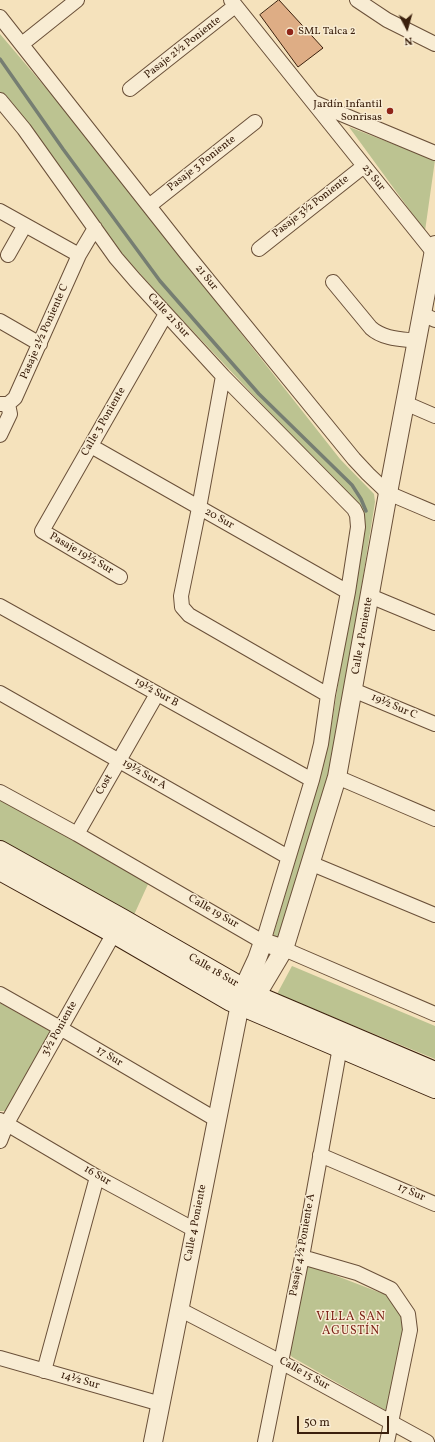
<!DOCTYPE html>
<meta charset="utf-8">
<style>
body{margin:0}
#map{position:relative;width:435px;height:1442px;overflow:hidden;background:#f5e2bc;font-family:Vollkorn,serif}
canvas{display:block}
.north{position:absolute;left:387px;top:8px;width:40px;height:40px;-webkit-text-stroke:3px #f8ecd3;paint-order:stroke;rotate:174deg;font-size:11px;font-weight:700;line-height:16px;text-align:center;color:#3b200d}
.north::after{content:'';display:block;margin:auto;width:14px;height:18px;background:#3b200d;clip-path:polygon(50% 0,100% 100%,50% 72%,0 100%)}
.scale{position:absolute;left:297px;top:1416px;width:92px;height:18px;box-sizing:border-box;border:2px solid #3b200d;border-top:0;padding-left:5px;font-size:12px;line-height:14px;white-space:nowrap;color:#3b200d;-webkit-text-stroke:3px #f8ecd3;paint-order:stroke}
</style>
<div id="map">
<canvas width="435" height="1442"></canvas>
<div class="north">N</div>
<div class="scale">50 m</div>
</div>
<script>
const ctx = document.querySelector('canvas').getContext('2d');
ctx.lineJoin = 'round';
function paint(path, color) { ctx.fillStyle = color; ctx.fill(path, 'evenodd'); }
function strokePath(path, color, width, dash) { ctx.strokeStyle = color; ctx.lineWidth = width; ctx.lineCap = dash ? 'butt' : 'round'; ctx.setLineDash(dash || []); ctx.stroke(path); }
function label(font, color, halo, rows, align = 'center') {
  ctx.font = font + ' Vollkorn,serif'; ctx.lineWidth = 3; ctx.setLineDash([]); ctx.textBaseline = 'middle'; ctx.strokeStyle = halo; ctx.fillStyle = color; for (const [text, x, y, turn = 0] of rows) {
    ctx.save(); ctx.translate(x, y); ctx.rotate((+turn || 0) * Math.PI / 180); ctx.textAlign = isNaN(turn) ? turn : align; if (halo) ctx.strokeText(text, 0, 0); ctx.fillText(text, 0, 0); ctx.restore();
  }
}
const green = new Path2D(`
 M 0,34 L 74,121 L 340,459 L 374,494 L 375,502 L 331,776 L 280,938 L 273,936 L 322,770 L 332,722 L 364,523 L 328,474 L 172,309 L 117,248 L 82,198 L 0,96 Z
 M 349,127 L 435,160 L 425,231 Z
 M 0,799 L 149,882 L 133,917 L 0,841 Z
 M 292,966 L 435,1026 L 435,1059 L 277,994 Z
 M 0,1003 L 53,1033 L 9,1111 L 0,1111 Z
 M 303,1263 L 394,1298 L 406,1324 L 390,1413 L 292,1357 L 287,1351 Z`);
const stream = new Path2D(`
 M 0,59 L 63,149 L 160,281 L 259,394 L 352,485 L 361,499 L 366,511`);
const building = new Path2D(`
 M 279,0 L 323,48 L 298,67 L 260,15 Z`);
const minor = new Path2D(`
 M 231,0 L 434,253
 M 357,0 L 387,20 L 435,44
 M 0,17 L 186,253 L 354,459 L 368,474 L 388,493 L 435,513
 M 22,44 L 77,0
 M 130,89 L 235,6
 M 0,100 L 24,129 L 116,258 L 135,280 L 223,376 L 354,509 L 357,515 L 358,527 L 348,592 L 328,695 L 321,744 L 312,780 L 263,942 L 77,834 L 0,792
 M 315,103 L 435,153
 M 149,206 L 255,122
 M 0,211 L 79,255
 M 259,249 L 364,166
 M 8,255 L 25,225
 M 333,282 L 371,328 C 383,339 402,339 417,341
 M 422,314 L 435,320
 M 0,321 L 40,344
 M 223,376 L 199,508 L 181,596 L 182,607 L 189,615 L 328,695
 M 405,403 L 435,416
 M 0,404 L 8,404 L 15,398 L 79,255 L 95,228
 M 0,435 L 10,414 L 8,404
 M 91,446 L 348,592
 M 120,577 L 42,531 L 166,314
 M 370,596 L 435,623
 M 0,606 L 312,780
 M 353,690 L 435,724
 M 0,693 L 288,857
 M 337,777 L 435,819
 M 77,834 L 157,694
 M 310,863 L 435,915
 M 284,949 L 435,1014
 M 0,994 L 60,1028 L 217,1120
 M 0,1120 L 97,1177 L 195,1230
 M 0,1141 L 7,1123 L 118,926
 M 320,1155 L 435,1204
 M 302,1257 L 357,1273 L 391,1289 L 408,1314 L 410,1330 L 387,1442
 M 179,1309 L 281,1362 L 427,1442
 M 0,1358 L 161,1404
 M 44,1371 L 97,1177
 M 265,1442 L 302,1257 L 340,1047`);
const tertiary = new Path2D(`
 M 244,1002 L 256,996 L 284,949 L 337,777 L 388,493 L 435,245
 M 153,1442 L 243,989 L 257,959 L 263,942 L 284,949`);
const secondary = new Path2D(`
 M 0,851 L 122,919 L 256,996 L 435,1072
 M 0,870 L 114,933 L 231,1001 L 435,1088`);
const markers = [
 [290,32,4,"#8f2418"],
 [390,111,4,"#8f2418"]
];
const poiNames = [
 ["SML Talca 2",298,32],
 ["Jardín Infantil",382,105,"right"],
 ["Sonrisas",382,118,"right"]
];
const streetNames = [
 ["Pasaje 2½ Poniente",183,48,-38],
 ["Pasaje 3 Poniente",202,164,-38],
 ["23 Sur",373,178,51],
 ["Pasaje 3½ Poniente",311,207,-38],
 ["21 Sur",206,278,51],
 ["Calle 21 Sur",168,316,47],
 ["Pasaje 2½ Poniente C",45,332,-66],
 ["Calle 3 Poniente",104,422,-60],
 ["20 Sur",219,519,29],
 ["Pasaje 19½ Sur",81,554,30],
 ["Calle 4 Poniente",363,636,-80],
 ["19½ Sur B",156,693,29],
 ["19½ Sur C",394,707,23],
 ["19½ Sur A",144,775,30],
 ["Cost",105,785,-60],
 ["Calle 19 Sur",213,912,30],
 ["Calle 18 Sur",213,971,30],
 ["3½ Poniente",60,1029,-61],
 ["17 Sur",109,1057,31],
 ["16 Sur",97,1176,30],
 ["17 Sur",411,1193,23],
 ["Calle 4 Poniente",196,1223,-79],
 ["Pasaje 4½ Poniente A",303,1245,-80],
 ["Calle 15 Sur",304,1374,29],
 ["14½ Sur",80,1381,16]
];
const neighbourhoodNames = [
 ["VILLA SAN",351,1318],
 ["AGUSTÍN",351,1332]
];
paint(green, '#bcc391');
strokePath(stream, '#767e72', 3.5);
paint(building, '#dead85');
strokePath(building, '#3b200d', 1);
strokePath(minor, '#6a5039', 16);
strokePath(tertiary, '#6a5039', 20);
strokePath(secondary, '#3b200d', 22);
strokePath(minor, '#f8ecd3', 14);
strokePath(tertiary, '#f8ecd3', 18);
strokePath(secondary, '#f8ecd3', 20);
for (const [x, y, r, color] of markers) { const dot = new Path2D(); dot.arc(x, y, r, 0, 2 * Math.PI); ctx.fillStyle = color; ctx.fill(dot); strokePath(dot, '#f8ecd3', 1.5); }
label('11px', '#3b200d', '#f8ecd3', poiNames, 'left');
label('11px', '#3b200d', '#f8ecd3', streetNames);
ctx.letterSpacing = '1px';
label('12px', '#7a1f14', '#f8ecd3', neighbourhoodNames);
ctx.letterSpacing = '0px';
</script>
